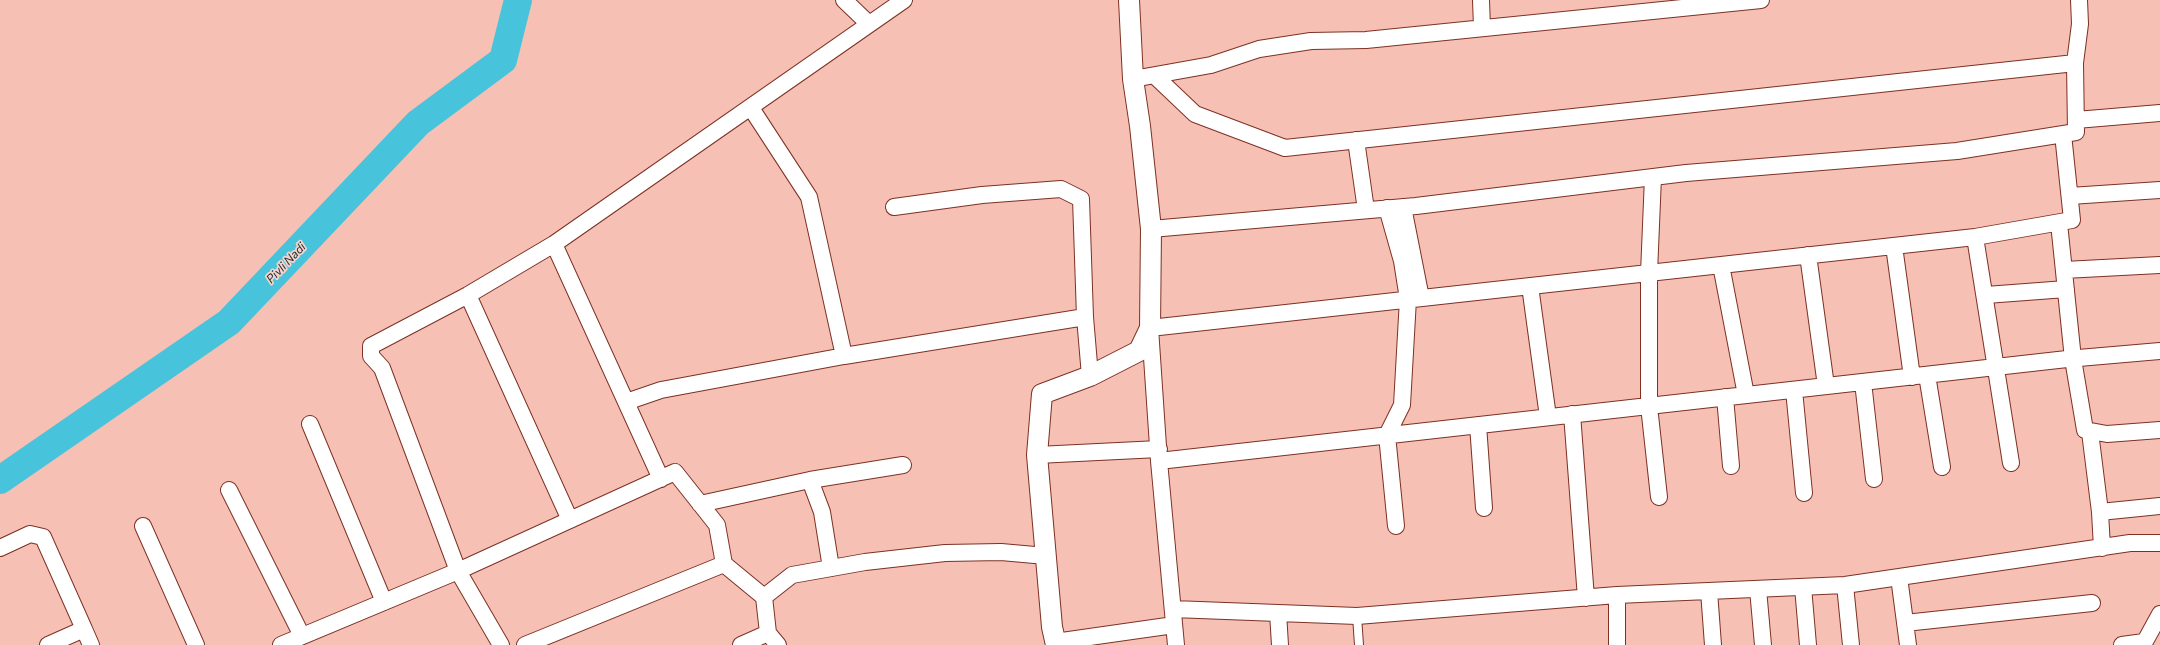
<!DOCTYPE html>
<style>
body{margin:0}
canvas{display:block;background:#f6c0b4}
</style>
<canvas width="2160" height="645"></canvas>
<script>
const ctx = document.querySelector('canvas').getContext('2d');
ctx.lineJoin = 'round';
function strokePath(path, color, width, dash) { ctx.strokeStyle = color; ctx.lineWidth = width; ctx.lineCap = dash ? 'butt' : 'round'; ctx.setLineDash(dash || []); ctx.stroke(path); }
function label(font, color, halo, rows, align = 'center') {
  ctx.font = font + ' Commissioner,sans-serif'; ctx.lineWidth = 3.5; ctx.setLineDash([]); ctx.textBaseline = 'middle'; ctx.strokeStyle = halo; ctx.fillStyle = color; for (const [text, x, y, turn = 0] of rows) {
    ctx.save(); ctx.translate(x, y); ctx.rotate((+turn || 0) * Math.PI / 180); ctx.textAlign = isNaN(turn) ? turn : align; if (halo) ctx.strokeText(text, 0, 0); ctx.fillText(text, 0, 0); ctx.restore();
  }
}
const river = new Path2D(`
 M 0,480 L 229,322 L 418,123 L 503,60 L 518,0`);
const service = new Path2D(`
 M 1357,616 L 1359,645`);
const minor = new Path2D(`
 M 844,0 L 869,24
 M 1481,0 L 1482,28
 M 2075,63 L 2080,24 L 2079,0
 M 1133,79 L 1211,65 L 1259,49 L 1311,41 L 1366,40 L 1761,0
 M 751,108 L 809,197 L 844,356
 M 2076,120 L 2160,113
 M 1356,140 L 1366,210
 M 1653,177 L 1649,273 L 1649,406 L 1659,497
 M 2070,196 L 2160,190
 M 894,207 L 982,195 L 1061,189 L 1081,199 L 1085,317 L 1090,376
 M 1403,207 L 1421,298
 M 1387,208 L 1402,261 L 1408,299 L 1402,405 L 1387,435 L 1396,526
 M 2059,223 L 2073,359 L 2085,430 L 2107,434 L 2160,430
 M 1151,229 L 1416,206 L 1686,173 L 1957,151 L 2076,132 L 2075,63 L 1285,148 L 1195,114 L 1155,76
 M 1975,237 L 2011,463
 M 554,244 L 661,479
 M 1894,246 L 1912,377
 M 1808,255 L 1826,386
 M 1721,265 L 1746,395
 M 2064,270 L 2160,265
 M 1530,286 L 1548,417
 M 468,295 L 570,520
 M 1986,295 L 2066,289
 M 1927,375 L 1942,467
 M 1863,382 L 1874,479
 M 1794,390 L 1804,493
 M 1725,397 L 1731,466
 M 626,402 L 661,390 L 844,356 L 1085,317
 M 1572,414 L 1586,598
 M 310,424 L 384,602
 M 1478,425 L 1484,508
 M 2090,432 L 2100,512 L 2102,548
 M 1037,455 L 1159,449
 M 1159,461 L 2067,359 L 2160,351
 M 810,480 L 822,512 L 831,568
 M 229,490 L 302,636
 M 700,504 L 810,480 L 903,465
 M 2100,512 L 2160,506
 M 143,526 L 196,645
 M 0,548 L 30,534 L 43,537 L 84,629
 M 724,564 L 764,597 L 768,633 L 741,645
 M 1899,577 L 1908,645
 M 1845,585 L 1851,645
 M 1803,587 L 1808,645
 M 1758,589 L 1763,645
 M 1709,591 L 1713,645
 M 1617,595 L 1617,645
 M 764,597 L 792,575 L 865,562 L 945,553 L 1001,552 L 1046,556
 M 1173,609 L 1357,616 L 1617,595 L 1845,585 L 2130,543 L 2160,543
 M 1278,613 L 1280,645
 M 1905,623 L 2092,603
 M 768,633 L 778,645
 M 1055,642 L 1174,625
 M 48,645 L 84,629 L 91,645
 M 281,645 L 458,571 L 382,368 L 371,356 L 371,346 L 468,295 L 554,244 L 904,0
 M 501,645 L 458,571 L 675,472 L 717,525 L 724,564 L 525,645
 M 1176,645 L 1159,461 L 1150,328 L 1975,237 L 2072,220 L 2063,134
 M 2122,645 L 2144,642
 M 2143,645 L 2160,614`);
const tertiary = new Path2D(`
 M 1056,645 L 1052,627 L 1037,455 L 1042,394 L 1090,376 L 1139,351 L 1150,328 L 1151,229 L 1140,126 L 1133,79 L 1129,0`);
const waterNames = [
 ["Pivli Nadi",286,263,-46]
];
strokePath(river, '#47c4dc', 28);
strokePath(service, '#7d3123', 10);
strokePath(minor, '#7d3123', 18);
strokePath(tertiary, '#7d3123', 22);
strokePath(service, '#fff', 8);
strokePath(minor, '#fff', 16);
strokePath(tertiary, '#fff', 20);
label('italic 12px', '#153035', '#f7d2ca', waterNames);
</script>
